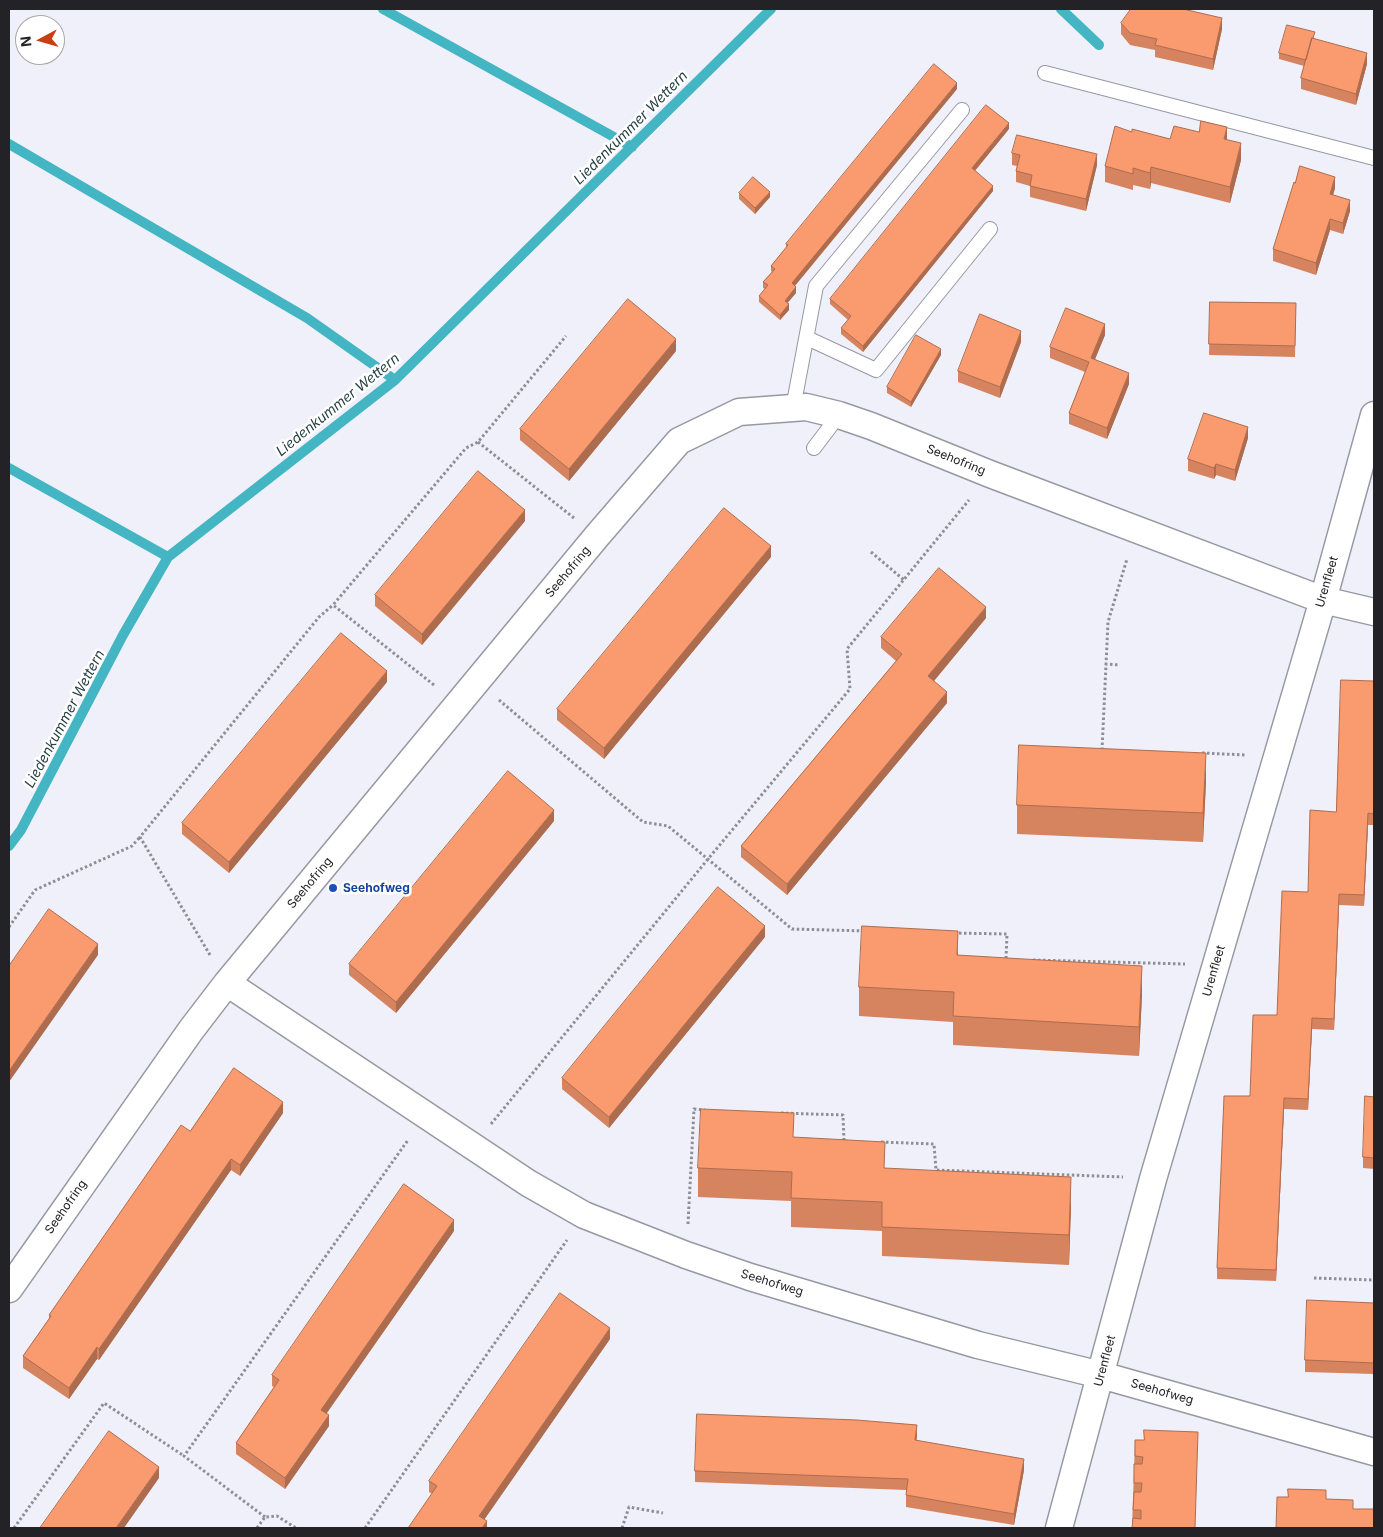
<!DOCTYPE html>
<style>
body{margin:0}
#map{position:relative;width:1383px;height:1537px;overflow:hidden;background:#f0f0fb;font-family:Inter,sans-serif}
canvas{display:block}
.frame{position:absolute;inset:0;border:10px solid #232327;pointer-events:none}
.north{position:absolute;left:15px;top:15px;width:50px;height:50px;box-sizing:border-box;background:#fff;border:1px solid #a7a7a9;border-radius:50%;rotate:264deg;font-size:14px;font-weight:700;line-height:20px;text-align:center;color:#232327}
.north::after{content:'';display:block;margin:auto;width:18px;height:22px;background:#c73f12;clip-path:polygon(50% 0,100% 100%,50% 72%,0 100%)}
</style>
<div id="map">
<canvas width="1383" height="1537"></canvas>
<div class="frame"></div>
<div class="north">N</div>
</div>
<script>
const ctx = document.querySelector('canvas').getContext('2d');
ctx.lineJoin = 'round';
function strokePath(path, color, width, dash) { ctx.strokeStyle = color; ctx.lineWidth = width; ctx.lineCap = dash ? 'butt' : 'round'; ctx.setLineDash(dash || []); ctx.stroke(path); }
function paint(path, color) { ctx.fillStyle = color; ctx.fill(path, 'evenodd'); }
function label(font, color, halo, rows, align = 'center') {
  ctx.font = font + ' Inter,sans-serif'; ctx.lineWidth = 5; ctx.setLineDash([]); ctx.textBaseline = 'middle'; ctx.strokeStyle = halo; ctx.fillStyle = color; for (const [text, x, y, turn = 0] of rows) {
    ctx.save(); ctx.translate(x, y); ctx.rotate((+turn || 0) * Math.PI / 180); ctx.textAlign = isNaN(turn) ? turn : align; if (halo) ctx.strokeText(text, 0, 0); ctx.fillText(text, 0, 0); ctx.restore();
  }
}
const stream = new Path2D(`
 M 383,9 L 632,147
 M 1061,9 L 1099,45
 M 9,144 L 307,318 L 395,380
 M 9,468 L 168,557
 M 9,846 L 21,830 L 123,635 L 168,557 L 395,380 L 771,9`);
const path = new Path2D(`
 M 478,442 L 574,518
 M 871,552 L 904,580
 M 1105,664 L 1120,665
 M 434,685 L 333,605 L 466,448 L 478,442 L 566,336
 M 499,700 L 643,822 L 668,826 L 792,929 L 866,931
 M 1102,750 L 1108,622 L 1127,559
 M 1202,753 L 1246,755
 M 9,927 L 35,890 L 132,846 L 140,837
 M 954,933 L 1007,934 L 1006,959 L 1007,959
 M 210,955 L 140,837 L 319,617 L 333,605
 M 1033,960 L 1185,964
 M 1373,1077 L 1374,1077
 M 781,1113 L 843,1115 L 844,1141 L 847,1141
 M 491,1124 L 708,859 L 850,689 L 847,649 L 969,500
 M 881,1142 L 934,1144 L 936,1170 L 1123,1177
 M 688,1224 L 694,1109 L 705,1110
 M 1314,1278 L 1374,1280
 M 265,1517 L 184,1456 L 408,1140
 M 14,1528 L 104,1403 L 184,1456
 M 257,1528 L 265,1517 L 277,1516 L 296,1528
 M 365,1528 L 567,1240
 M 622,1528 L 629,1507 L 663,1513`);
const service = new Path2D(`
 M 1045,73 L 1374,158
 M 807,338 L 876,370 L 990,229
 M 793,408 L 816,286 L 962,110
 M 814,448 L 839,415`);
const minor = new Path2D(`
 M 227,983 L 528,1183 L 584,1215 L 686,1255 L 750,1277 L 978,1345 L 1101,1375 L 1374,1452
 M 9,1289 L 191,1030 L 227,983 L 597,536 L 679,441 L 739,412 L 806,407 L 839,415 L 871,426 L 990,474 L 1323,600 L 1374,612
 M 1059,1528 L 1153,1179 L 1323,600 L 1374,415`);
const wall = new Path2D(`
 M 1121,23 L 1222,29 L 1213,70 L 1155,57 L 1155,50 L 1130,45 L 1121,34 Z
 M 1314,39 L 1367,64 L 1356,105 L 1301,89 L 1301,78 L 1304,66 L 1279,59 L 1279,53 Z
 M 957,89 L 795,286 L 796,293 L 787,303 L 789,310 L 780,320 L 759,302 L 759,296 L 765,289 L 763,288 L 763,282 L 772,272 L 771,271 L 771,266 L 786,248 L 786,244 Z
 M 1009,129 L 975,171 L 993,191 L 863,352 L 841,334 L 841,328 L 848,320 L 830,304 L 830,299 Z
 M 1132,132 L 1170,139 L 1227,140 L 1241,160 L 1230,203 L 1151,183 L 1150,189 L 1133,185 L 1133,190 L 1105,182 L 1105,166 Z
 M 1012,153 L 1097,165 L 1086,211 L 1030,197 L 1030,186 L 1016,182 L 1016,171 L 1017,166 L 1012,165 Z
 M 1335,188 L 1333,195 L 1350,211 L 1343,234 L 1330,230 L 1316,275 L 1273,261 L 1273,249 Z
 M 739,193 L 770,197 L 755,214 L 739,199 Z
 M 1210,302 L 1296,303 L 1295,357 L 1209,355 Z
 M 1105,335 L 1095,359 L 1129,384 L 1107,439 L 1069,424 L 1069,413 L 1085,372 L 1050,358 L 1050,347 Z
 M 1021,342 L 1000,398 L 958,382 L 958,371 Z
 M 676,351 L 569,481 L 520,440 L 520,429 Z
 M 941,355 L 911,407 L 887,393 L 887,387 Z
 M 1248,438 L 1235,481 L 1216,475 L 1214,479 L 1188,471 L 1188,459 Z
 M 525,521 L 422,645 L 375,606 L 375,595 Z
 M 771,557 L 604,759 L 557,720 L 557,709 Z
 M 986,618 L 934,681 L 947,703 L 787,895 L 741,857 L 741,846 L 896,661 L 881,648 L 881,637 Z
 M 1374,681 L 1374,825 L 1368,825 L 1364,906 L 1339,905 L 1334,1030 L 1312,1029 L 1308,1110 L 1284,1109 L 1276,1281 L 1217,1279 L 1217,1268 L 1250,1096 L 1277,1015 L 1308,892 L 1336,812 Z
 M 387,682 L 229,873 L 182,834 L 182,823 Z
 M 1206,782 L 1203,842 L 1017,834 L 1017,805 Z
 M 554,821 L 396,1013 L 349,975 L 349,964 Z
 M 765,937 L 609,1128 L 562,1089 L 562,1078 Z
 M 958,955 L 1142,995 L 1139,1056 L 953,1045 L 953,1022 L 859,1016 L 859,987 Z
 M 1374,1097 L 1374,1169 L 1363,1168 L 1363,1157 Z
 M 283,1113 L 240,1176 L 231,1170 L 99,1360 L 97,1359 L 69,1399 L 23,1368 L 23,1356 L 49,1319 L 49,1315 L 190,1131 Z
 M 794,1137 L 885,1168 L 1071,1206 L 1069,1265 L 882,1256 L 882,1231 L 791,1227 L 791,1201 L 698,1197 L 698,1168 Z
 M 454,1231 L 327,1413 L 329,1426 L 285,1489 L 236,1454 L 236,1443 L 274,1387 L 272,1386 L 272,1375 Z
 M 1374,1303 L 1374,1374 L 1305,1372 L 1305,1360 Z
 M 610,1339 L 484,1520 L 487,1528 L 429,1492 L 429,1481 Z
 M 917,1436 L 916,1441 L 1024,1470 L 1014,1525 L 906,1507 L 906,1490 L 695,1482 L 695,1471 Z
 M 1135,1440 L 1195,1528 L 1132,1528 Z`);
const shadedWall = new Path2D(`
 M 1222,18 L 1222,29 L 1213,70 L 1213,59 Z
 M 1367,53 L 1367,64 L 1356,105 L 1356,94 Z
 M 957,83 L 957,89 L 792,289 L 792,283 Z
 M 1009,123 L 1009,129 L 972,174 L 972,168 Z
 M 1227,127 L 1227,144 L 1224,139 Z
 M 1241,143 L 1241,160 L 1230,203 L 1230,187 Z
 M 1097,154 L 1097,165 L 1086,211 L 1086,199 Z
 M 1151,167 L 1151,183 L 1150,189 L 1150,173 Z
 M 1335,177 L 1335,188 L 1330,205 L 1330,194 Z
 M 993,186 L 993,191 L 863,352 L 863,346 Z
 M 770,192 L 770,197 L 755,214 L 755,208 Z
 M 1350,200 L 1350,211 L 1343,234 L 1343,223 Z
 M 1330,219 L 1330,230 L 1316,275 L 1316,263 Z
 M 796,287 L 796,293 L 785,306 L 785,301 Z
 M 789,304 L 789,310 L 780,320 L 780,315 Z
 M 1105,324 L 1105,335 L 1091,369 L 1091,358 Z
 M 1021,331 L 1021,342 L 1000,398 L 1000,387 Z
 M 676,339 L 676,351 L 569,481 L 569,469 Z
 M 941,349 L 941,355 L 911,407 L 911,402 Z
 M 1129,373 L 1129,384 L 1107,439 L 1107,428 Z
 M 1248,427 L 1248,438 L 1235,481 L 1235,470 Z
 M 1216,464 L 1216,475 L 1214,479 L 1214,468 Z
 M 525,510 L 525,521 L 422,645 L 422,634 Z
 M 771,546 L 771,557 L 604,759 L 604,748 Z
 M 986,607 L 986,618 L 928,688 L 928,676 Z
 M 387,671 L 387,682 L 229,873 L 229,862 Z
 M 947,692 L 947,703 L 787,895 L 787,884 Z
 M 1206,753 L 1206,782 L 1203,842 L 1203,813 Z
 M 554,810 L 554,821 L 396,1013 L 396,1002 Z
 M 1368,813 L 1368,825 L 1364,906 L 1364,895 Z
 M 1339,894 L 1339,905 L 1334,1030 L 1334,1019 Z
 M 765,926 L 765,937 L 609,1128 L 609,1117 Z
 M 958,931 L 958,960 L 957,955 Z
 M 98,944 L 98,955 L 9,1082 L 9,1071 Z
 M 1142,966 L 1142,995 L 1139,1056 L 1139,1027 Z
 M 1312,1018 L 1312,1029 L 1308,1110 L 1308,1099 Z
 M 1284,1098 L 1284,1109 L 1276,1281 L 1276,1270 Z
 M 283,1102 L 283,1113 L 240,1176 L 240,1165 Z
 M 231,1159 L 231,1170 L 99,1360 L 99,1349 Z
 M 1071,1177 L 1071,1206 L 1069,1265 L 1069,1235 Z
 M 454,1220 L 454,1231 L 321,1421 L 321,1410 Z
 M 610,1328 L 610,1339 L 479,1527 L 479,1516 Z
 M 97,1347 L 97,1359 L 69,1399 L 69,1388 Z
 M 329,1415 L 329,1426 L 285,1489 L 285,1478 Z
 M 917,1425 L 917,1436 L 915,1451 L 915,1440 Z
 M 1024,1459 L 1024,1470 L 1014,1525 L 1014,1514 Z
 M 159,1467 L 159,1478 L 124,1528 L 116,1528 Z
 M 487,1521 L 487,1528 L 482,1528 Z`);
const building = new Path2D(`
 M 1131,9 L 1183,9 L 1222,18 L 1213,59 L 1155,45 L 1157,39 L 1130,33 L 1121,23 Z
 M 1287,25 L 1315,32 L 1313,38 L 1312,38 L 1306,60 L 1279,53 Z
 M 1312,38 L 1367,53 L 1356,94 L 1301,78 Z
 M 934,64 L 957,83 L 792,283 L 796,287 L 785,301 L 789,304 L 780,315 L 759,296 L 768,285 L 763,282 L 775,269 L 771,266 L 788,245 L 786,244 Z
 M 986,105 L 1009,123 L 972,168 L 993,186 L 863,346 L 841,328 L 851,316 L 830,299 Z
 M 1201,121 L 1227,127 L 1224,139 L 1241,143 L 1230,187 L 1151,167 L 1150,173 L 1133,168 L 1133,174 L 1105,166 L 1115,126 L 1132,132 L 1132,129 L 1170,139 L 1174,126 L 1199,132 Z
 M 1017,135 L 1097,154 L 1086,199 L 1030,186 L 1032,175 L 1016,171 L 1020,155 L 1012,153 Z
 M 1300,166 L 1335,177 L 1330,194 L 1350,200 L 1343,223 L 1330,219 L 1316,263 L 1273,249 L 1294,182 L 1295,183 Z
 M 753,177 L 770,192 L 755,208 L 739,193 Z
 M 628,299 L 676,339 L 569,469 L 520,429 Z
 M 1210,302 L 1296,303 L 1295,346 L 1209,344 Z
 M 1066,308 L 1105,324 L 1091,358 L 1129,373 L 1107,428 L 1069,413 L 1089,362 L 1050,347 Z
 M 980,314 L 1021,331 L 1000,387 L 958,371 Z
 M 916,335 L 941,349 L 911,402 L 887,387 Z
 M 1204,413 L 1248,427 L 1235,470 L 1216,464 L 1214,468 L 1188,459 Z
 M 478,471 L 525,510 L 422,634 L 375,595 Z
 M 724,508 L 771,546 L 604,748 L 557,709 Z
 M 939,568 L 986,607 L 928,676 L 947,692 L 787,884 L 741,846 L 902,654 L 881,637 Z
 M 341,633 L 387,671 L 229,862 L 182,823 Z
 M 1341,680 L 1374,681 L 1374,814 L 1368,813 L 1364,895 L 1339,894 L 1334,1019 L 1312,1018 L 1308,1099 L 1284,1098 L 1276,1270 L 1217,1268 L 1224,1096 L 1250,1096 L 1253,1015 L 1277,1015 L 1282,891 L 1308,892 L 1310,810 L 1336,812 Z
 M 1019,745 L 1206,753 L 1203,813 L 1017,805 Z
 M 508,771 L 554,810 L 396,1002 L 349,964 Z
 M 718,887 L 765,926 L 609,1117 L 562,1078 Z
 M 49,909 L 98,944 L 9,1071 L 9,966 Z
 M 862,926 L 958,931 L 957,955 L 1142,966 L 1139,1027 L 953,1016 L 954,992 L 859,987 Z
 M 234,1068 L 283,1102 L 240,1165 L 231,1159 L 99,1349 L 97,1347 L 69,1388 L 23,1356 L 51,1316 L 49,1315 L 181,1125 L 190,1131 Z
 M 1365,1096 L 1374,1097 L 1374,1158 L 1363,1157 Z
 M 701,1109 L 794,1113 L 793,1137 L 885,1142 L 884,1168 L 1071,1177 L 1069,1235 L 882,1227 L 882,1202 L 791,1198 L 792,1172 L 698,1168 Z
 M 404,1184 L 454,1220 L 321,1410 L 329,1415 L 285,1478 L 236,1443 L 279,1380 L 272,1375 Z
 M 560,1293 L 610,1328 L 479,1516 L 487,1521 L 482,1528 L 408,1528 L 437,1486 L 429,1481 Z
 M 1307,1300 L 1374,1303 L 1374,1363 L 1305,1360 Z
 M 697,1414 L 857,1420 L 917,1425 L 915,1440 L 1024,1459 L 1014,1514 L 906,1495 L 908,1479 L 695,1471 Z
 M 1144,1430 L 1198,1432 L 1195,1528 L 1132,1528 L 1133,1518 L 1141,1519 L 1141,1510 L 1133,1510 L 1134,1492 L 1141,1492 L 1142,1483 L 1134,1483 L 1134,1464 L 1142,1464 L 1143,1457 L 1135,1456 L 1135,1440 L 1144,1440 Z
 M 109,1431 L 159,1467 L 116,1528 L 40,1528 Z
 M 1288,1489 L 1326,1490 L 1326,1499 L 1353,1500 L 1353,1509 L 1374,1509 L 1374,1528 L 1276,1528 L 1277,1497 L 1288,1497 Z`);
const markers = [
 [333,888,5,"#1a4fb4"]
];
const streetNames = [
 ["Seehofring",956,460,22],
 ["Seehofring",568,572,-50],
 ["Urenfleet",1327,582,-74],
 ["Seehofring",310,883,-50],
 ["Urenfleet",1214,971,-74],
 ["Seehofring",66,1207,-55],
 ["Seehofweg",772,1283,17],
 ["Urenfleet",1105,1361,-75],
 ["Seehofweg",1162,1392,16]
];
const transitNames = [
 ["Seehofweg",343,888]
];
const waterNames = [
 ["Liedenkummer Wettern",631,128,-45],
 ["Liedenkummer Wettern",338,405,-39],
 ["Liedenkummer Wettern",65,719,-62]
];
strokePath(stream, '#43b5c3', 10);
strokePath(service, '#9898a2', 16);
strokePath(minor, '#9898a2', 29);
strokePath(path, '#8e8e96', 3, [2.5, 2.5]);
strokePath(service, '#fff', 14);
strokePath(minor, '#fff', 26);
paint(wall, '#d6845f');
paint(shadedWall, '#ae6c4e');
paint(building, '#f99a6f');
strokePath(building, '#ae6c4e', 1);
for (const [x, y, r, color] of markers) { const dot = new Path2D(); dot.arc(x, y, r, 0, 2 * Math.PI); ctx.fillStyle = color; ctx.fill(dot); strokePath(dot, '#fff', 2); }
label('12px', '#232327', '#fff', streetNames);
label('bold 12px', '#164399', '#fff', transitNames, 'left');
label('italic 14px', '#274144', '#fff', waterNames);
</script>
